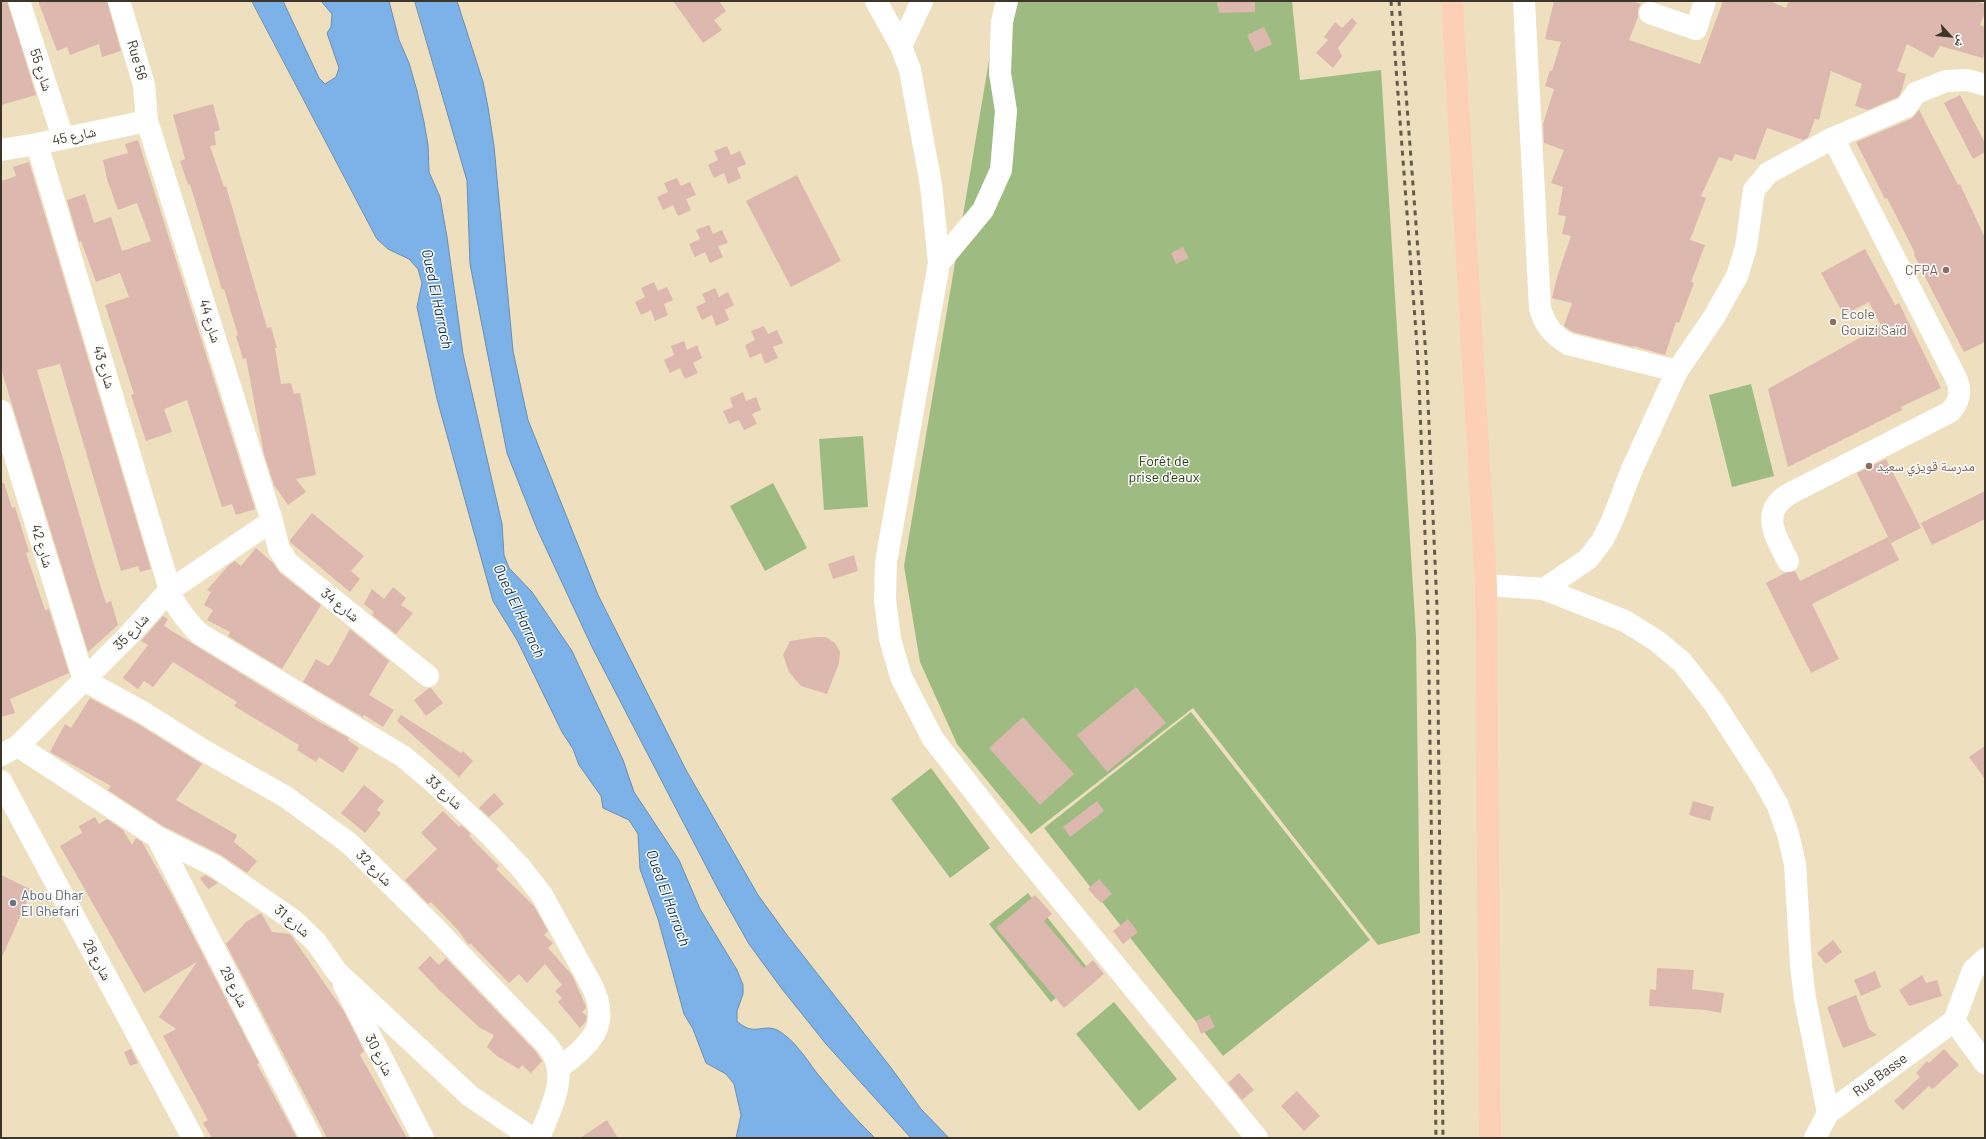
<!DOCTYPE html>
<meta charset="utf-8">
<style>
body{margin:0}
#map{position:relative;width:1986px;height:1139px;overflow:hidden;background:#eedfbf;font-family:Barlow,"Noto Naskh Arabic",sans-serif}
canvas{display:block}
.frame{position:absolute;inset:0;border:2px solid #3c362a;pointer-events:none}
.north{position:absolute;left:1930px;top:16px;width:40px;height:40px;-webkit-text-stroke:3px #fff;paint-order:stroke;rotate:117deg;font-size:11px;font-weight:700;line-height:16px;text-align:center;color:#3c362a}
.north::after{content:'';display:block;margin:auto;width:14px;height:18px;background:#3c362a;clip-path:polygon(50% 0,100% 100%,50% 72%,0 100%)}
</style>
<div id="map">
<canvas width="1986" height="1139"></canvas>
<div class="frame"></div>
<div class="north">ش</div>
</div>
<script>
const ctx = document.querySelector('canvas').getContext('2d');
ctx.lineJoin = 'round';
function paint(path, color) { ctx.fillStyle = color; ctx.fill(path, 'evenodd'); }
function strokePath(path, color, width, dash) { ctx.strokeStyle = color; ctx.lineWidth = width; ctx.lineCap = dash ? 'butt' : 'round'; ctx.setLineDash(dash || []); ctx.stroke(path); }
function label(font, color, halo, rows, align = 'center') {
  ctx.font = font + ' Barlow,"Noto Naskh Arabic",sans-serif'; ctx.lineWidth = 3; ctx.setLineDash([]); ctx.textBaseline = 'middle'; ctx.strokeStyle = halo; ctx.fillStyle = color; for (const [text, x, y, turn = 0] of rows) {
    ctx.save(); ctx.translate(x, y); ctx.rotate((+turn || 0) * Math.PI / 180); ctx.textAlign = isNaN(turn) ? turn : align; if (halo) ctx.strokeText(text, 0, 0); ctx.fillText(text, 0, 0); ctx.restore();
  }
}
const green = new Path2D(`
 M 999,1 L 1292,1 L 1300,80 L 1381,70 L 1416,636 L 1420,933 L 1378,945 L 1193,708 L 1031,834 L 957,744 L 920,662 L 904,566 Z
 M 1751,384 L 1774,476 L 1732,487 L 1709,395 Z
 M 863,436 L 868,507 L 824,510 L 819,439 Z
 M 773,483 L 807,548 L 765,571 L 730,506 Z
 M 1191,712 L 1370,940 L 1223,1056 L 1044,828 Z
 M 931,768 L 990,848 L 950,878 L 891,799 Z
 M 1028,893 L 1090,971 L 1051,1002 L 989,924 Z
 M 1114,1002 L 1177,1079 L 1139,1111 L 1076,1034 Z`);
const water = new Path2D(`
 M 252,1 L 283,1 L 319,78 L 325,84 L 336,77 L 339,68 L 327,33 L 331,27 L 332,14 L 321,1 L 389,1 L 399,40 L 409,63 L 417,91 L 424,122 L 428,145 L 429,172 L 440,197 L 447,237 L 463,354 L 502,524 L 504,555 L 509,568 L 532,592 L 572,651 L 623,760 L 634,792 L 679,860 L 700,909 L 737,970 L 743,985 L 743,994 L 737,1011 L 737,1021 C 754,1038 764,1022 779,1031 C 794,1040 806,1058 816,1072 C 835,1095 853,1117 875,1138 L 736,1138 L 741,1115 L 734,1084 L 726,1074 L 706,1063 L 693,1029 L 684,1014 L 658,919 L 640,869 L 638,834 L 629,820 L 603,808 L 601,796 L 579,765 L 573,749 L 562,732 L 517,640 L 493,601 L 437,399 L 417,307 L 422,283 L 418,269 L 409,259 L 388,249 L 377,239 Z
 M 415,1 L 457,1 L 483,82 L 488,107 L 494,146 L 513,351 L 528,420 L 598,595 L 686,770 L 758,895 L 787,935 L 892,1069 L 921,1109 L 949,1138 L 911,1138 L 826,1044 L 782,989 L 749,944 L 719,891 L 592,647 L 537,529 L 507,453 L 470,264 L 467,181 Z`);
const building = new Path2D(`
 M 1,1 L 7,1 L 36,95 L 1,105 Z
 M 38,1 L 107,1 L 121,51 L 102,57 L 99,44 L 70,55 L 67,47 L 57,51 Z
 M 673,1 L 719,1 L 726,11 L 714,20 L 722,30 L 703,43 Z
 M 1217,1 L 1255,1 L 1255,12 L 1219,13 Z
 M 1554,1 L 1633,1 L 1641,4 L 1638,9 L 1638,17 L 1629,40 L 1700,64 L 1723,1 L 1770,1 L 1786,8 L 1789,1 L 1975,1 L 1985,4 L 1985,12 L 1980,25 L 1985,27 L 1985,50 L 1983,58 L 1940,46 L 1933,58 L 1907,44 L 1897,71 L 1906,74 L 1901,93 L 1898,97 L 1868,110 L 1855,106 L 1862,84 L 1831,71 L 1819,120 L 1815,119 L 1808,138 L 1803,140 L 1767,128 L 1755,160 L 1735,154 L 1732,161 L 1719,157 L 1701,196 L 1706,198 L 1690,240 L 1705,245 L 1691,282 L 1694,283 L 1679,323 L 1676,322 L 1665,355 L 1634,346 L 1633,347 L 1573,332 L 1564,326 L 1572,303 L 1552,298 L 1558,274 L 1571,236 L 1562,234 L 1566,216 L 1558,215 L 1563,187 L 1551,183 L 1564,150 L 1544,143 L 1543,124 L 1554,89 L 1545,86 L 1550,70 L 1552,71 L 1561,42 L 1545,39 Z
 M 1352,18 L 1357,23 L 1338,48 L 1342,56 L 1333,68 L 1316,53 L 1328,40 L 1324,37 L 1335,22 L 1342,28 Z
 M 1264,27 L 1272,44 L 1255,52 L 1247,35 Z
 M 1960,95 L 1985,143 L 1985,152 L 1973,159 L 1944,103 Z
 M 213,104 L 220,130 L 214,132 L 216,145 L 210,146 L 224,187 L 226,186 L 267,328 L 271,327 L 277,348 L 275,348 L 281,384 L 291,383 L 294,394 L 300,393 L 316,475 L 296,479 L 306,492 L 288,505 L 274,485 L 264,454 L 246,358 L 243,359 L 236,336 L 238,335 L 224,289 L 222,290 L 190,184 L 188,185 L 180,161 L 185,159 L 173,115 Z
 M 1919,110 L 1958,185 L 1960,184 L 1985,238 L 1985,342 L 1964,352 L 1924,275 L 1914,254 L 1915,253 L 1887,198 L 1885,199 L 1856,142 L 1911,119 Z
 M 138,140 L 255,509 L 236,515 L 232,504 L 222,507 L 187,400 L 164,409 L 172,432 L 146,441 L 131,395 L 134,394 L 105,305 L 129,297 L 120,273 L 96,282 L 81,241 L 79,242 L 67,200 L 85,194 L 94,223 L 111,217 L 122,251 L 151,241 L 137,203 L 118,210 L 107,179 L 103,160 L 128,153 L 125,144 Z
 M 727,146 L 731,155 L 740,151 L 746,164 L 737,168 L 741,178 L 728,184 L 724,173 L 714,178 L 708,165 L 718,160 L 714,151 Z
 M 29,162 L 151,569 L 140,572 L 138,566 L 121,571 L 60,364 L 37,370 L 97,575 L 106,603 L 111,601 L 118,625 L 88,652 L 1,369 L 1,181 L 16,176 L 13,167 Z
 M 797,175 L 841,261 L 791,287 L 746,201 Z
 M 677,178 L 681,186 L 690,182 L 696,195 L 686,199 L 691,210 L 678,216 L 673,205 L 663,210 L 657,197 L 668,192 L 664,183 Z
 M 709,225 L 713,234 L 722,230 L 728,243 L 718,246 L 723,257 L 710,263 L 705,252 L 695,257 L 689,244 L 700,239 L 696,230 Z
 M 1183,247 L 1189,258 L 1176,264 L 1171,253 Z
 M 1865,249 L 1895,305 L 1899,303 L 1941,388 L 1901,407 L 1902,410 L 1788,467 L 1768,389 L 1881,326 L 1869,302 L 1844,315 L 1821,273 Z
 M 654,282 L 658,291 L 667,287 L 673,300 L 664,304 L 668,315 L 655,321 L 651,310 L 641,315 L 635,302 L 645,297 L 641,288 Z
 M 715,288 L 719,297 L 728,292 L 734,305 L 725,310 L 729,320 L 716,326 L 712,315 L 702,320 L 696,307 L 706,302 L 702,294 Z
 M 764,326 L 768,334 L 777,330 L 783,343 L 773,347 L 778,358 L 765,364 L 761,353 L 750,358 L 745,345 L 755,340 L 751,331 Z
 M 684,341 L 687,350 L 697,345 L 702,358 L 693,363 L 698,373 L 685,379 L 680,368 L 670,373 L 664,360 L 674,355 L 671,346 Z
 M 743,392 L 746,401 L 756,397 L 761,410 L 752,414 L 757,424 L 744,430 L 739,420 L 729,424 L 723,411 L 733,407 L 730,398 Z
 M 1886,459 L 1921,528 L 1891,543 L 1857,473 Z
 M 1,483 L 4,483 L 12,508 L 15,507 L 29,552 L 26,553 L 45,610 L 49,609 L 69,673 L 10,699 L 15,713 L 1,717 Z
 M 1985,491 L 1985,519 L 1932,545 L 1921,523 Z
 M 312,513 L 364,556 L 351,571 L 360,579 L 350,592 L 290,542 L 290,540 Z
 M 1888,537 L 1899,560 L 1812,604 L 1839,659 L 1811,673 L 1766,583 L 1785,573 L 1795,571 L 1800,581 Z
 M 256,548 L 273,563 L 280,573 L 321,605 L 282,669 L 228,636 L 230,632 L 207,620 L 213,610 L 204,605 L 211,592 L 207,590 L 229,565 L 235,561 L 241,566 Z
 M 854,555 L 858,571 L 833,579 L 828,564 Z
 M 393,587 L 406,598 L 401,605 L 413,613 L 396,634 L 372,615 L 374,612 L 364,604 L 372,589 L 384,599 Z
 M 163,616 L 168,619 L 164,626 L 316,720 L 349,738 L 348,740 L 359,748 L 343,773 L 319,757 L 316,762 L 297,750 L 299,745 L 234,706 L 237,702 L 173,662 L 153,687 L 144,681 L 138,689 L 123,678 L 148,645 L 141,641 Z
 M 350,629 L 389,661 L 369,695 L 394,710 L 383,727 L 364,715 L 363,717 L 303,682 L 316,659 L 328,666 L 332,662 Z
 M 816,637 L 826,637 L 835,643 L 840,652 L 839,663 L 827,694 L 801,686 L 789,672 L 783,655 L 790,641 Z
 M 1136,687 L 1166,723 L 1107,772 L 1077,735 Z
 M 429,688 L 431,688 L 443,703 L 426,716 L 414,700 Z
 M 90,698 L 138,724 L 202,764 L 176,800 L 237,835 L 234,842 L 257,861 L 247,873 L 221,855 L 163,826 L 108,790 L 111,786 L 50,752 L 65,724 L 71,728 Z
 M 401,715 L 461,753 L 463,751 L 473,761 L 459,777 L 397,721 Z
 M 1023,717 L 1074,774 L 1040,805 L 989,748 Z
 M 1985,746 L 1985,779 L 1969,757 Z
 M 364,785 L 384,801 L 377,810 L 381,813 L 365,833 L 341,813 Z
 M 494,793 L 504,804 L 489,817 L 479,808 Z
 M 1097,801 L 1104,811 L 1070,837 L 1063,827 Z
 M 1693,801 L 1714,807 L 1710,821 L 1689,815 Z
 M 443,811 L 459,827 L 461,825 L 471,834 L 469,836 L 499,866 L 496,869 L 534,906 L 548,931 L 544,935 L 553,943 L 548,948 L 572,975 L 585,1004 L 586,1008 L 582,1012 L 587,1016 L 586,1021 L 580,1028 L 558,1002 L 562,998 L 555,991 L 562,985 L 545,964 L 527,983 L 519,974 L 509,983 L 470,943 L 469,945 L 458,930 L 431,902 L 428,904 L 405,880 L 437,849 L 421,833 Z
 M 95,817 L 99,824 L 107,819 L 123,830 L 132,845 L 136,838 L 142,842 L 172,895 L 259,1063 L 257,1064 L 297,1138 L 212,1138 L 203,1123 L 208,1120 L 163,1036 L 176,1029 L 159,1017 L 197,962 L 144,993 L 60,846 L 82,833 L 79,826 Z
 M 1,875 L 32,890 L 1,959 Z
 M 205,875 L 209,877 L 218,883 L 208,889 L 200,878 Z
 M 1099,879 L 1112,894 L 1101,903 L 1088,889 Z
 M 1035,895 L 1052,914 L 1044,921 L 1084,968 L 1093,960 L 1104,974 L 1064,1008 L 996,928 Z
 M 261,913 L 272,932 L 290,934 L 293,938 L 343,1010 L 364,1051 L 360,1055 L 407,1138 L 327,1138 L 226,944 L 246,922 Z
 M 1128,919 L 1138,932 L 1123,944 L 1113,931 Z
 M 1833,940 L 1842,952 L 1826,964 L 1817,953 Z
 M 430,956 L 439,965 L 446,958 L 536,1052 L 542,1061 L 531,1073 L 522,1065 L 519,1069 L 497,1056 L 487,1047 L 494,1035 L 480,1028 L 440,991 L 418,968 Z
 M 1657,968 L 1694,970 L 1692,989 L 1724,993 L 1721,1013 L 1705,1010 L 1649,1006 L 1650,989 L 1656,990 Z
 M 1875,971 L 1881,987 L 1861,996 L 1854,980 Z
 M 1922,975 L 1926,983 L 1937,980 L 1942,996 L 1909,1006 L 1899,990 Z
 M 1856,995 L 1869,1029 L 1877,1035 L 1843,1048 L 1827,1007 Z
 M 1209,1015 L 1215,1027 L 1201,1034 L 1196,1021 Z
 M 131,1049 L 138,1063 L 130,1066 L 124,1052 Z
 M 1944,1049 L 1959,1065 L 1936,1086 L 1932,1089 L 1929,1086 L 1903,1110 L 1894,1101 L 1920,1077 L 1916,1073 L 1927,1061 L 1929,1063 Z
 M 1239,1073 L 1254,1090 L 1242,1100 L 1228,1083 Z
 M 1297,1091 L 1320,1116 L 1304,1131 L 1281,1106 Z
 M 607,1120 L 618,1138 L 580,1138 Z`);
const minor = new Path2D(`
 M 19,1 L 63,138
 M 119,1 L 144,85 L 147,121 L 272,521 L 279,549 L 288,563 L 428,676
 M 876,1 L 901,46 L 910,70 L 931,185 L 939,263 L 886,562 L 885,600 L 890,639 L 901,677 L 933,739 L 1013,841 L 1257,1138
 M 1524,1 L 1540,308 C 1545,326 1552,334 1568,344 L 1677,371 L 1714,317 L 1737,276 L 1746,247 L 1754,190 L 1768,173 L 1833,138 L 1906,107 L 1916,93 L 1946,81 L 1967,80 L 1985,85
 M 1650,13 L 1696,29 L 1705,1
 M 901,46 L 922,1
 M 37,144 L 173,600 C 181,613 189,624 200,634 L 404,757 L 430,779 L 490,835 L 521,868 L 542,895 L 592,986 C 612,1027 589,1045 559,1068
 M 1,150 L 37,144 L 147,121
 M 939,263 L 983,210 L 1001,170 L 1006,111 L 1000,73 L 1002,22 L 1007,1
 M 1,411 L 84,680 L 144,713 L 203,750 L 286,797 L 350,844 L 434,927 L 546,1044 C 572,1073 551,1107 539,1138
 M 1788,561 C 1776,537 1758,511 1791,493 L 1950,412 C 1960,401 1962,391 1956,378 L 1833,138
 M 1486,585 L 1544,589 L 1625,621 L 1657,641 L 1682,662 L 1714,703 L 1762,777 L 1778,806 L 1788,834 L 1795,864 L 1801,965 L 1805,999 L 1828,1113
 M 1544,589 L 1588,559 L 1602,541 L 1612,521 L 1632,469 L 1677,371
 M 18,746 L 157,837 L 215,866 L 293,920 L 316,942 L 337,972 L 470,1096 L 532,1138
 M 1,755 L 18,746 L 127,637 L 170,590 L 272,521
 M 1,781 L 193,1138
 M 157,837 L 311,1138
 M 344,985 L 423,1138
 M 1954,1021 L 1973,970 L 1985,959
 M 1954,1021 L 1985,1063
 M 1815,1138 L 1828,1113 L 1954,1021`);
const major = new Path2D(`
 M 1452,1 L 1486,585 L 1490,1138`);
const rail = new Path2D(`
 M 1391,1 L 1418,359 L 1428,609 L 1436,1138
 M 1399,1 L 1426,356 L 1437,607 L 1443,1138`);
const markers = [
 [1946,270,4,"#8d6e63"],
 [1833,322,4,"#8d6e63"],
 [1869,466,4,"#8d6e63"],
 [13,903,4,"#6b7280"]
];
const streetNames = [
 ["Rue 56",137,60,74],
 ["شارع 55",41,70,72],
 ["شارع 45",74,136,-12],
 ["شارع 44",210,321,73],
 ["شارع 43",104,367,73],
 ["شارع 42",42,546,73],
 ["شارع 34",340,605,39],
 ["شارع 35",131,632,-46],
 ["شارع 33",444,792,43],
 ["شارع 32",374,868,45],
 ["شارع 31",292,921,40],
 ["شارع 28",97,960,62],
 ["شارع 29",234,987,63],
 ["شارع 30",379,1055,63],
 ["Rue Basse",1880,1075,-36]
];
const educationNames = [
 ["CFPA",1938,270,"right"],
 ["Ecole",1841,314],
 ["Gouizi Saïd",1841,330],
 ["مدرسة قويزي سعيد",1877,466]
];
const parkNames = [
 ["Forêt de",1164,461],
 ["prise d'eaux",1164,477]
];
const worshipNames = [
 ["Abou Dhar",21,895],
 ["El Ghefari",21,911]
];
const waterNames = [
 ["Oued El Harrach",437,299,78],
 ["Oued El Harrach",519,611,65],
 ["Oued El Harrach",668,898,70]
];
paint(green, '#9ebc81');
paint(water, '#7db2e9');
strokePath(water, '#6a8db0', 1);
paint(building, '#ddb8af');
strokePath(minor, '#fff', 22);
strokePath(major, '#fdd0b6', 22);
strokePath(rail, '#625b4a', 3, [5, 5]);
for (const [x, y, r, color] of markers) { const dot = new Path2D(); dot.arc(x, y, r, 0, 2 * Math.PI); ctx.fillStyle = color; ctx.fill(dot); strokePath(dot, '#fff', 1.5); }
label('14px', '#3c362a', '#fff', streetNames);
label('14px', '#785e54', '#fff', educationNames, 'left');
label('14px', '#283d0d', '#fff', parkNames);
label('14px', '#5b616d', '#fff', worshipNames, 'left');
label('italic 15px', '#093054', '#fff', waterNames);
</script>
